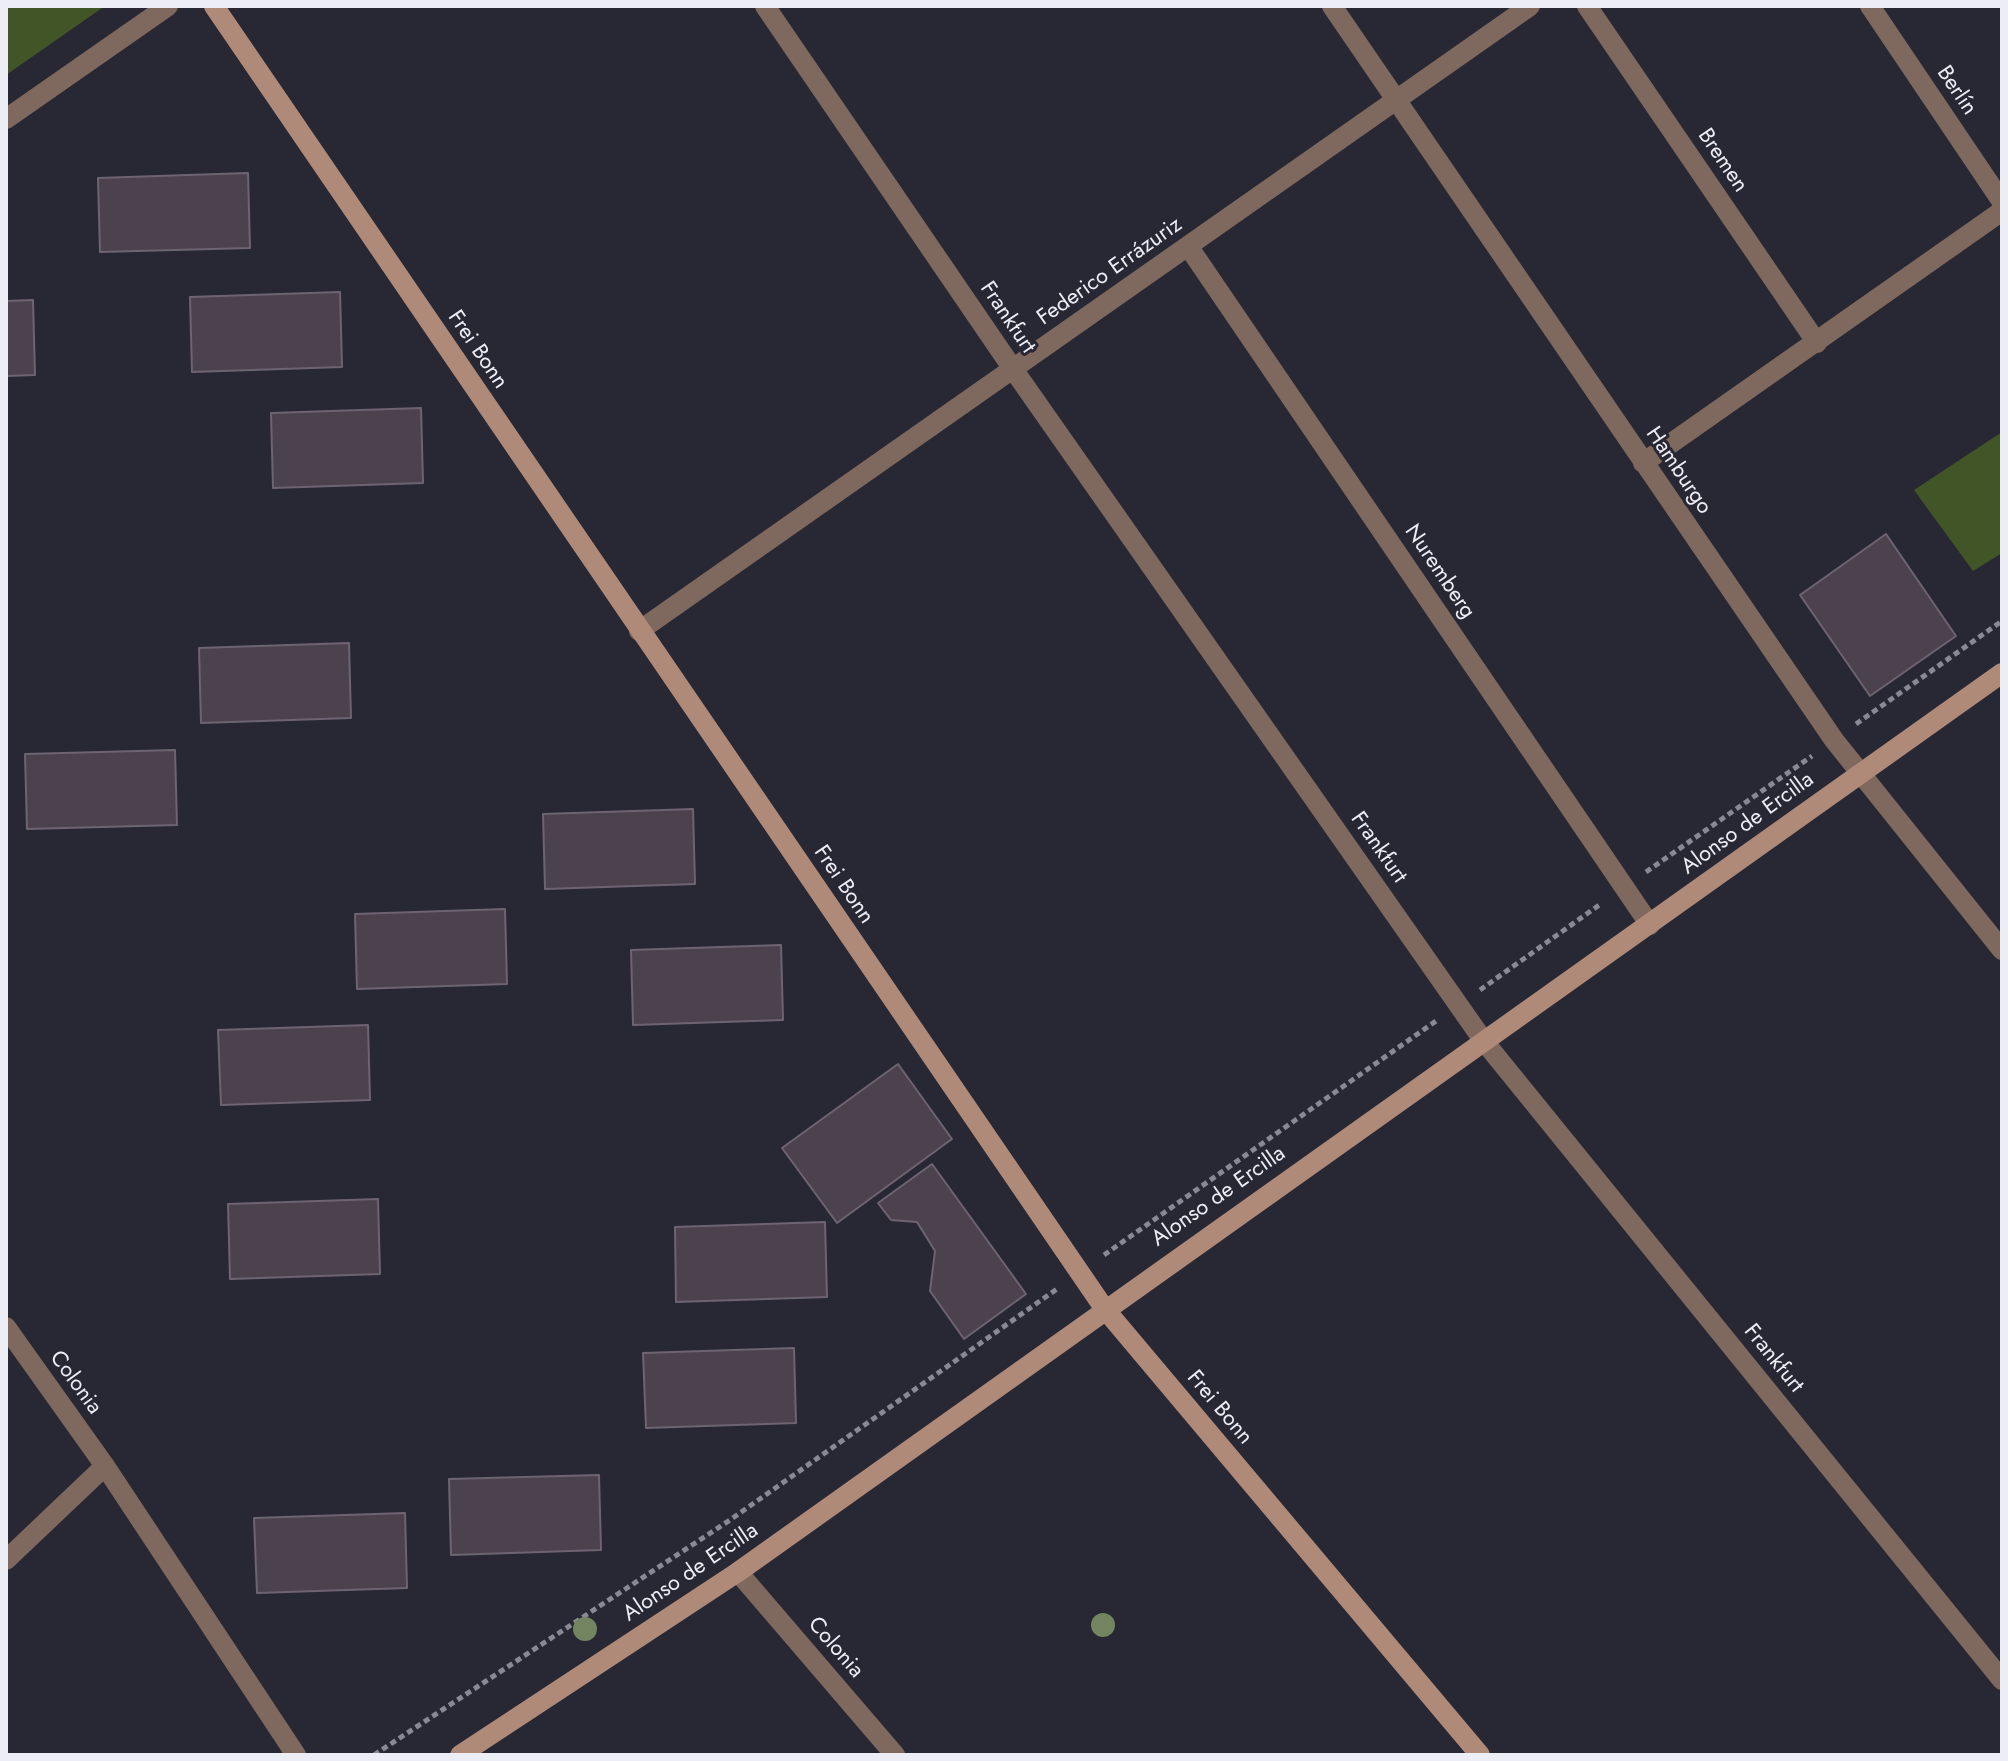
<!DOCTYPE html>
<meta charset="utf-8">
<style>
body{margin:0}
#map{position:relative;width:2008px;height:1761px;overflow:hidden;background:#282835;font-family:Jost,sans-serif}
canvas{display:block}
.frame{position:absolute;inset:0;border:8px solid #ededf6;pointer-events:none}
</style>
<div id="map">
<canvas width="2008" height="1761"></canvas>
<div class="frame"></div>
</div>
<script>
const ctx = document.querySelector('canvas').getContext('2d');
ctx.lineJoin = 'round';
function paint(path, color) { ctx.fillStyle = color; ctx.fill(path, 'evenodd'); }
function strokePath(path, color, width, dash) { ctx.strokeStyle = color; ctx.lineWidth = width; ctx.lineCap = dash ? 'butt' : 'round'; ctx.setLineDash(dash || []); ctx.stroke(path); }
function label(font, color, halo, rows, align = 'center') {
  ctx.font = font + ' Jost,sans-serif'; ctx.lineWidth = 6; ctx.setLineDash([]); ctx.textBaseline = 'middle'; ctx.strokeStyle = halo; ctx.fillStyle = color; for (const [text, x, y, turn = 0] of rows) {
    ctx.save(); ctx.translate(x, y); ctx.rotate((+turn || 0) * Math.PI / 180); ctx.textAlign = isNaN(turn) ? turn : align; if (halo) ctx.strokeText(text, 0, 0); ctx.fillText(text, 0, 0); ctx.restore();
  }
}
const green = new Path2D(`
 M 6,6 L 105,6 L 6,75 Z
 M 2002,432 L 2002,553 L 1973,571 L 1914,490 Z`);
const building = new Path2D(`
 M 248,173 L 250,248 L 100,252 L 98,178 Z
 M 340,292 L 342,367 L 192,372 L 190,297 Z
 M 33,300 L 35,375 L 6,376 L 6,301 Z
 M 421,408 L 423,483 L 273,488 L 271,413 Z
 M 1886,534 L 1956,636 L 1870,696 L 1800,595 Z
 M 349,643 L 351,718 L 201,723 L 199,648 Z
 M 175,750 L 177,825 L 27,829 L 25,754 Z
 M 693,809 L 695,884 L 545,889 L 543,814 Z
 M 505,909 L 507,984 L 357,989 L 355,914 Z
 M 781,945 L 783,1020 L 633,1025 L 631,950 Z
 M 368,1025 L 370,1100 L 221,1105 L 218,1030 Z
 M 898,1064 L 952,1139 L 837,1223 L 782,1148 Z
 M 932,1164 L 1026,1294 L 964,1339 L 930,1291 L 935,1251 L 917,1222 L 891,1220 L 878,1203 Z
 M 378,1199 L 380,1274 L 230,1279 L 228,1204 Z
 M 825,1222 L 827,1297 L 676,1302 L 675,1227 Z
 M 794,1348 L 796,1423 L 646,1428 L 643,1353 Z
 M 599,1475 L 601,1550 L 451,1555 L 449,1479 Z
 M 405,1513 L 407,1588 L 257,1593 L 254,1518 Z`);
const path = new Path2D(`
 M 1856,724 L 2002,621
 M 1646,872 L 1812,756
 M 1480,990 L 1602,903
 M 1104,1255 L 1436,1021
 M 374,1755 L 730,1520 L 1057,1289`);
const street = new Path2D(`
 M 765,6 L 1013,369 L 1483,1040 L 2002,1680
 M 1332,6 L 1834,740 L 2002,950
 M 1587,6 L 1817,343
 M 1870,6 L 2002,202
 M 6,119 L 168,6
 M 1188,246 L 1650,925
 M 1643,463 L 2002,211
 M 639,631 L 1530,6
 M 6,1327 L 105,1466 L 296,1755
 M 6,1560 L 105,1466
 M 738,1572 L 895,1755`);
const secondary = new Path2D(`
 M 214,6 L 1104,1308 L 1480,1755
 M 460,1755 L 738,1572 L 2002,673`);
const trees = [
 [1103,1625],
 [585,1629]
];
const streetNames = [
 ["Berlín",1956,91,56],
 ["Bremen",1722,161,56],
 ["Federico Errázuriz",1110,272,-35],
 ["Frankfurt",1007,318,56],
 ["Frei Bonn",477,350,56],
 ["Hamburgo",1678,471,56],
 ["Nuremberg",1439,572,56],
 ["Alonso de Ercilla",1748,824,-36],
 ["Frankfurt",1378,848,55],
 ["Frei Bonn",843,885,56],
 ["Alonso de Ercilla",1219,1197,-35],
 ["Frankfurt",1773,1359,51],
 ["Colonia",75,1383,54],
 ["Frei Bonn",1219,1408,50],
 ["Alonso de Ercilla",691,1573,-34],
 ["Colonia",835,1648,49]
];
paint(green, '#425527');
paint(building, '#4c424e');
strokePath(building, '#6e6371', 2);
strokePath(path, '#898994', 5, [6, 4]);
strokePath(street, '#7f685d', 20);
strokePath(secondary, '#b08a79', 20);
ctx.fillStyle = '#728460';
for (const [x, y] of trees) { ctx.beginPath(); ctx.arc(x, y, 12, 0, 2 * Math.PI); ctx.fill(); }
label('22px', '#ededf6', '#282835', streetNames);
</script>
